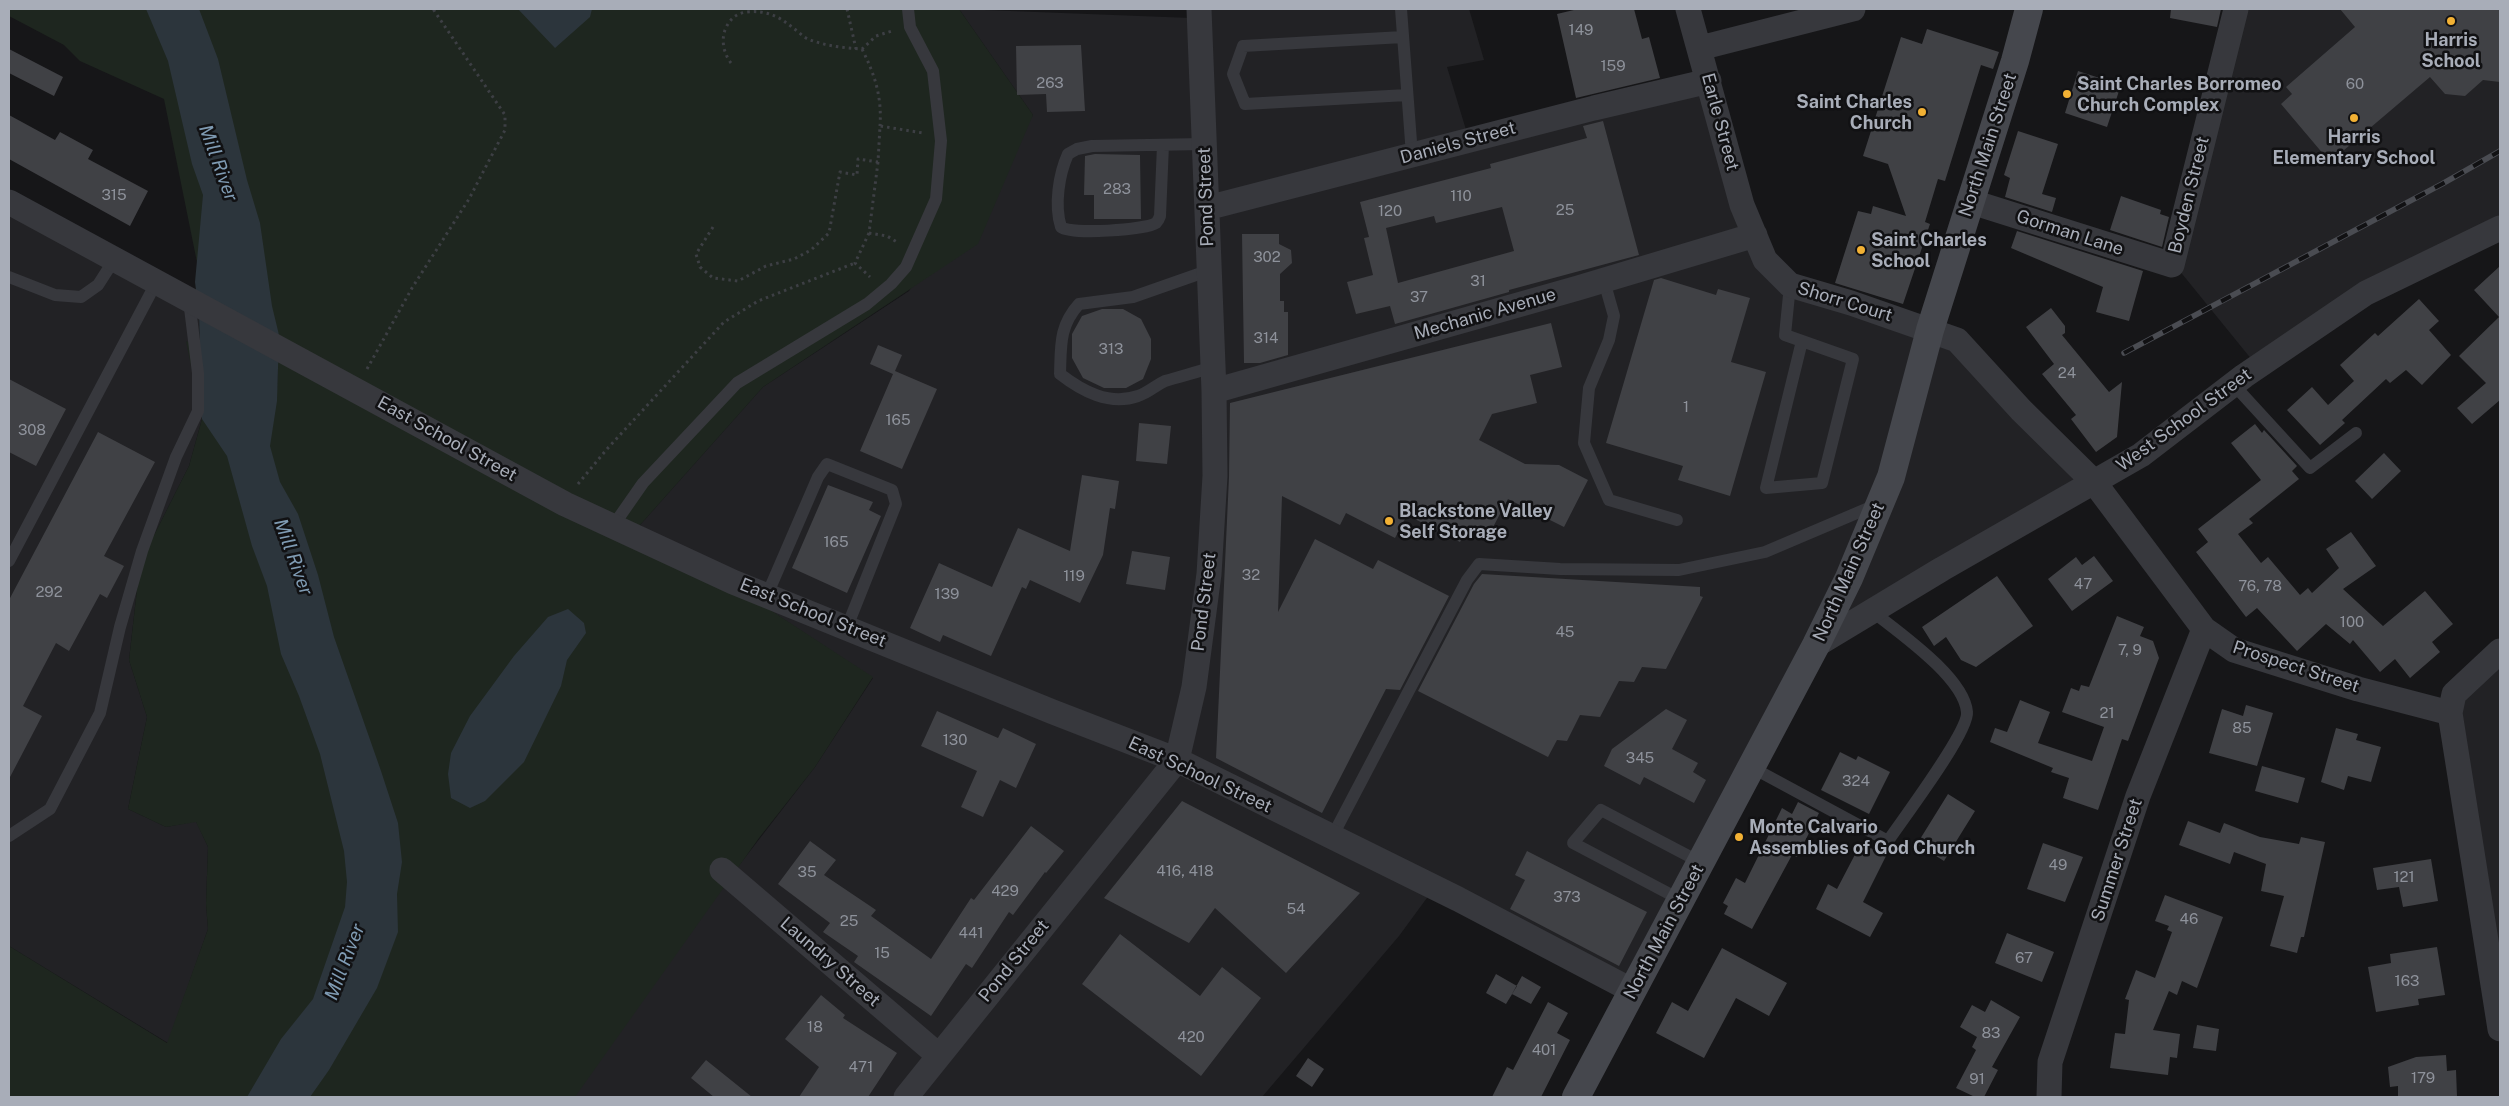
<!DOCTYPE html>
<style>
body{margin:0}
#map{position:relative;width:2509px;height:1106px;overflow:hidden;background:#161618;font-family:"Public Sans",sans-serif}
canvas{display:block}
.frame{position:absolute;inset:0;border:10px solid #a8adb8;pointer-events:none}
</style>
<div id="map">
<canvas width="2509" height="1106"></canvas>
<div class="frame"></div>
</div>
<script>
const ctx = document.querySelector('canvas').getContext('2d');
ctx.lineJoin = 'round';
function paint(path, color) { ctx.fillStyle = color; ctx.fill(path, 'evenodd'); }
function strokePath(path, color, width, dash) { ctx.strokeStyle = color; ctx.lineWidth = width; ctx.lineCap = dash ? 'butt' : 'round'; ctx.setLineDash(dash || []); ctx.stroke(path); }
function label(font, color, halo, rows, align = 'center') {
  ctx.font = font + ' "Public Sans",sans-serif'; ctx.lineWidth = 5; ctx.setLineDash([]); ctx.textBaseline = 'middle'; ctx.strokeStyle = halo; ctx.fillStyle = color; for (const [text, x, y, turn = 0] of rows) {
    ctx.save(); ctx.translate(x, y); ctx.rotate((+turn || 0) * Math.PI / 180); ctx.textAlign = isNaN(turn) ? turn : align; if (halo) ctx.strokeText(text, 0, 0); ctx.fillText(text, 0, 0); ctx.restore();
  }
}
const built = new Path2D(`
 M 959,9 L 1191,18 L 1191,9 L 1469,9 L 1484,60 L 1447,67 L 1470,143 L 1706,88 L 1768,266 L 1944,330 L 2092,491 L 1808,654 L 1633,994 L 1432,891 L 1399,936 L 1262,1097 L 560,1097 L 815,767 L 873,678 L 640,525 L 763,387 L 909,291 L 1033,115 Z
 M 2238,9 L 2500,9 L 2500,226 L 2261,371 L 2170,259 Z
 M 9,208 L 199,314 L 202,419 L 189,466 L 140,563 L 129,660 L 147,717 L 128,809 L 166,827 L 196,821 L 208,847 L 206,904 L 208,929 L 168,1043 L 9,946 Z
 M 2500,664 L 2500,943 L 2482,945 L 2459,721 L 2463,697 Z`);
const green = new Path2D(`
 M 9,9 L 959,9 L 1033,115 L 978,244 L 763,387 L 640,525 L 873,677 L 815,767 L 759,838 L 575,1097 L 9,1097 L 9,946 L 167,1043 L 208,929 L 206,904 L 208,847 L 196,822 L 166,827 L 128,809 L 147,717 L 129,660 L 140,563 L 189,466 L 202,419 L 186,341 L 277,388 L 279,335 L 203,292 L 164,99 L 80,61 L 64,45 L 9,16 Z`);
const water = new Path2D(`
 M 146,9 L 199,9 L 218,59 L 247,180 L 260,223 L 272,306 L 279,335 L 277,401 L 270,446 L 280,482 L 298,514 L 318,575 L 334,637 L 381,771 L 398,823 L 402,862 L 397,894 L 398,932 L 377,988 L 329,1070 L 310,1097 L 247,1097 L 281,1039 L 313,999 L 345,907 L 347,882 L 344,851 L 320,754 L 299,696 L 281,654 L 267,586 L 252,546 L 227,456 L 202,419 L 199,314 L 195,282 L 203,195 L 192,164 L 168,61 Z
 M 518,9 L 592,9 L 590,17 L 555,48 Z
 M 568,609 L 584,623 L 586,633 L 567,660 L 561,686 L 524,762 L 485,801 L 470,808 L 451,798 L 448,774 L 451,753 L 470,716 L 514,656 L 548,617 Z`);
const building = new Path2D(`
 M 1578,9 L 1634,9 L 1642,39 L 1649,37 L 1660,78 L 1576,98 L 1557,14 Z
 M 2171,9 L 2221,9 L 2217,27 L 2170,18 Z
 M 2340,9 L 2500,9 L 2500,82 L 2483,80 L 2465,96 L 2445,94 L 2430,77 L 2330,162 L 2281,104 L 2292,94 L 2286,87 L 2355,27 Z
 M 1927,29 L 1999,52 L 1993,69 L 1981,65 L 1945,181 L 1938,179 L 1925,222 L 1930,224 L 1903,304 L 1835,283 L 1858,211 L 1871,214 L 1873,206 L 1906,216 L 1888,164 L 1863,156 L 1901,37 L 1922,44 Z
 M 1081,45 L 1085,111 L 1047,112 L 1046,94 L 1017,95 L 1016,46 Z
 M 9,49 L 63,77 L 54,96 L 9,73 Z
 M 2078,71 L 2121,85 L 2107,127 L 2065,113 Z
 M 9,115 L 55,140 L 60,132 L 93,150 L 88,159 L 148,191 L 130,226 L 9,159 Z
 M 1603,121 L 1639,255 L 1509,290 L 1509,292 L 1395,324 L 1390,306 L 1356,314 L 1347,282 L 1373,275 L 1364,238 L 1369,237 L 1360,202 L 1491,168 L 1490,164 L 1587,138 L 1583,126 ZM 1502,207 L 1514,251 L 1398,283 L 1386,228 L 1434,216 L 1436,223 Z
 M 2018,131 L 2058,144 L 2042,194 L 2056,198 L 2052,212 L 2005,197 L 2010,178 L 2004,175 Z
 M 1095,154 L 1140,155 L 1141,219 L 1094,219 L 1094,195 L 1084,195 L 1085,156 Z
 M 2121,196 L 2161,210 L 2160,214 L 2169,217 L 2162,247 L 2110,230 Z
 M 2017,231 L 2143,271 L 2129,321 L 2096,312 L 2103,287 L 2011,248 Z
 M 1242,234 L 1279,234 L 1279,244 L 1291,250 L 1292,263 L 1280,274 L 1280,301 L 1284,301 L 1284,312 L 1288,312 L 1288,355 L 1260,363 L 1244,363 Z
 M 2500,266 L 2500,400 L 2472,424 L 2457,408 L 2486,383 L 2459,356 L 2499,317 L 2474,290 Z
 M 1661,278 L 1716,295 L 1718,289 L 1750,298 L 1731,362 L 1766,372 L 1730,496 L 1678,480 L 1683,466 L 1606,443 L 1654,280 Z
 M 2419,299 L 2439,321 L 2429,330 L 2451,355 L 2422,385 L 2406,370 L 2390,383 L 2386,379 L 2342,420 L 2345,423 L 2320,445 L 2287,410 L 2312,387 L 2328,405 L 2354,381 L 2340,365 L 2375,333 L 2378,336 Z
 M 2051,308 L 2065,326 L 2065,333 L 2062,335 L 2109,392 L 2122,382 L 2117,437 L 2096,452 L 2071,419 L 2076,415 L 2042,374 L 2054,364 L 2026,327 Z
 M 1102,309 L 1123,309 L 1141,319 L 1151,339 L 1151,359 L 1143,379 L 1126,388 L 1104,388 L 1083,378 L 1072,358 L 1072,334 L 1082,316 Z
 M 1551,323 L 1562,367 L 1530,375 L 1537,403 L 1492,414 L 1479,440 L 1525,464 L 1559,465 L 1588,480 L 1564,527 L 1508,499 L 1492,529 L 1467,528 L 1460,542 L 1407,515 L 1395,538 L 1346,513 L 1340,525 L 1282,496 L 1278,612 L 1315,539 L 1373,569 L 1378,560 L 1449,596 L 1400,690 L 1386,689 L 1322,813 L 1216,758 L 1229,477 L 1230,403 Z
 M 878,345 L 902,355 L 895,371 L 937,389 L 902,469 L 860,451 L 893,374 L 870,364 Z
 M 9,379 L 66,409 L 36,466 L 9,452 Z
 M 1139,423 L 1171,426 L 1167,464 L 1136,461 Z
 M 2255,424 L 2262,433 L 2264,430 L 2297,466 L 2292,471 L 2299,479 L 2249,519 L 2253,523 L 2238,534 L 2261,563 L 2268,557 L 2300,595 L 2308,588 L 2312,593 L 2339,568 L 2326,549 L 2351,532 L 2376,566 L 2343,589 L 2383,626 L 2425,591 L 2453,624 L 2432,642 L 2440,652 L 2410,678 L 2395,659 L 2380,672 L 2353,640 L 2350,644 L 2326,624 L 2297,651 L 2257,608 L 2246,617 L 2196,552 L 2208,542 L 2198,529 L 2261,480 L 2231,443 Z
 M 98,432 L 155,462 L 104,556 L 124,566 L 107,598 L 100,594 L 69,651 L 56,643 L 23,706 L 42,716 L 9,779 L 9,600 Z
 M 2384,453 L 2401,471 L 2372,499 L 2355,481 Z
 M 1082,475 L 1119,481 L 1115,509 L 1110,508 L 1103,555 L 1080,603 L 1030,580 L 1026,589 L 1022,587 L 991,656 L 943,635 L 940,642 L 910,628 L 939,563 L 992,587 L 1018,528 L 1070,551 Z
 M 828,485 L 873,502 L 869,510 L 881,516 L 847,593 L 792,568 Z
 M 1132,551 L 1170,557 L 1165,590 L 1126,584 Z
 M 2094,556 L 2113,581 L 2072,611 L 2048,579 L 2076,557 L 2082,565 Z
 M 1482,574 L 1700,587 L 1700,596 L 1703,597 L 1666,669 L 1642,667 L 1634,682 L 1619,681 L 1600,717 L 1580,715 L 1567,741 L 1557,740 L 1548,757 L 1418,691 L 1474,584 Z
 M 1997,576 L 2033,626 L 1976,667 L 1961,660 L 1946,637 L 1934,646 L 1922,627 Z
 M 2117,616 L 2144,627 L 2140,636 L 2153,641 L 2159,658 L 2128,741 L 2122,739 L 2098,810 L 2063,798 L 2069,778 L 2051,772 L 2053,768 L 1990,742 L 1995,728 L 2007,732 L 2020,700 L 2050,712 L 2038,743 L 2092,761 L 2104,727 L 2062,712 L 2071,688 L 2079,691 L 2081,685 L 2089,687 Z
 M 2246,705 L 2273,713 L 2257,766 L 2209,753 L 2222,709 L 2243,716 Z
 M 1666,709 L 1687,720 L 1672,749 L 1698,763 L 1693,772 L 1706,780 L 1694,803 L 1644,777 L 1640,785 L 1604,766 L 1612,749 Z
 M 937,711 L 998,738 L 1003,728 L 1036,744 L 1016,788 L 1000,780 L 983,817 L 961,807 L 977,771 L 921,746 Z
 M 2336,728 L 2358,734 L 2356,740 L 2381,747 L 2371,782 L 2348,776 L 2344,790 L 2321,782 Z
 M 1840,752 L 1856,760 L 1858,756 L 1890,772 L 1869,814 L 1821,790 Z
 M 2262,766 L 2305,778 L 2298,803 L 2255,791 Z
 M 1948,794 L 1975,811 L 1944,861 L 1917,844 Z
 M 1182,801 L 1360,893 L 1286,973 L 1215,908 L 1189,943 L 1104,898 Z
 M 1798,802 L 1819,813 L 1797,857 L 1792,855 L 1752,929 L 1724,914 L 1728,906 L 1723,903 L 1736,878 L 1745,883 L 1782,808 L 1792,814 Z
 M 2188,821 L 2220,833 L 2224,823 L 2260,837 L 2299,844 L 2301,837 L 2325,842 L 2304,937 L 2301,937 L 2297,953 L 2270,946 L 2284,896 L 2261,891 L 2266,864 L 2234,852 L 2230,864 L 2179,845 Z
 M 1031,826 L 1064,851 L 1046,873 L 1045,872 L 1013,915 L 1009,912 L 972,968 L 966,964 L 931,1016 L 854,962 L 858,956 L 823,932 L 830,923 L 778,884 L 810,841 L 836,860 L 824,875 L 876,910 L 871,916 L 931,959 L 971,898 L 974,900 Z
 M 1861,843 L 1886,856 L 1863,902 L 1883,913 L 1870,937 L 1816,909 L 1828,884 L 1837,889 Z
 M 2043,843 L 2083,857 L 2065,902 L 2027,889 Z
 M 1527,851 L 1647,912 L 1619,966 L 1510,909 L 1525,880 L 1515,875 Z
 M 2431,859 L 2438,901 L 2403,907 L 2399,887 L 2377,890 L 2373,868 Z
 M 2165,895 L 2223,917 L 2197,988 L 2182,981 L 2177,995 L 2169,991 L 2153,1030 L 2180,1034 L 2177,1058 L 2170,1057 L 2168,1075 L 2110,1068 L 2115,1033 L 2125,1034 L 2129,1000 L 2125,999 L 2136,970 L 2155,978 L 2172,932 L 2167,930 L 2169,926 L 2155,921 Z
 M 2007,933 L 2054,952 L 2042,982 L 1995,963 Z
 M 1120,934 L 1200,996 L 1222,967 L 1261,998 L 1201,1076 L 1082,984 Z
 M 2437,947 L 2445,995 L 2418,999 L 2419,1005 L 2376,1012 L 2368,967 L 2391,963 L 2390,954 Z
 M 1722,948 L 1787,983 L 1769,1016 L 1736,998 L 1704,1058 L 1656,1033 L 1672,1002 L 1688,1011 Z
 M 1496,974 L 1517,986 L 1506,1004 L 1486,993 Z
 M 1522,976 L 1541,987 L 1531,1004 L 1512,994 Z
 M 821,995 L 845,1015 L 843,1018 L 897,1053 L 868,1097 L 799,1097 L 819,1067 L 785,1039 Z
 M 1991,1000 L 2020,1017 L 1992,1067 L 1998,1070 L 1984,1097 L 1975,1097 L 1956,1088 L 1976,1050 L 1972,1047 L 1977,1037 L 1960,1027 L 1972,1005 L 1985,1012 Z
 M 1548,1002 L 1568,1013 L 1557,1033 L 1570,1040 L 1541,1097 L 1492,1097 L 1507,1067 L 1513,1070 Z
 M 2197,1025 L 2219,1029 L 2216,1051 L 2193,1048 Z
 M 2446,1055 L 2447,1071 L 2456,1070 L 2457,1097 L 2398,1097 L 2398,1086 L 2390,1087 L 2388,1067 L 2416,1057 Z
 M 1308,1058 L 1324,1069 L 1312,1087 L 1296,1076 Z
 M 706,1060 L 752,1097 L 714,1097 L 691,1078 Z`);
const path = new Path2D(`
 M 847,9 L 856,49
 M 862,49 C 875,75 882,97 880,126
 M 731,63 C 724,54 721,41 725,30 C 729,20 736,13 747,12 C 765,10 779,16 793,28 C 798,31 803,37 808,39 C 825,46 844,48 862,49 L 876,36 L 892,31
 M 878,162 L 869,233 L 887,236 L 897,242
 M 713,227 L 696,254 L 700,267 L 713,278 L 738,281 L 766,266 L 794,259 L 811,250 L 829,233 L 840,172 L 857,175 L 858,159 L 878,162 L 880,126 L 923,133
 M 869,233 L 855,263 L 870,277
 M 367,369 L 412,288 L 469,199 L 505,130 L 505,115 L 433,9
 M 578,484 L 607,449 L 724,322 L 758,301 L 855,263`);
const lane = new Path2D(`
 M 1401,9 L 1412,155
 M 1403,37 L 1243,46 L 1233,74 L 1245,104 L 1407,95
 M 1163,145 L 1160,216 C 1159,219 1158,221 1156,223 C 1145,230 1071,235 1061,227 C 1054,205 1059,174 1068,154 L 1077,149 L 1092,146 L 1204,144
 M 1210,270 L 1133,297 L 1079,304 C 1059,326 1061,346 1060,374 C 1082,391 1109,406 1138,396 C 1148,393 1156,385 1165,381 C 1181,376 1198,372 1213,367
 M 9,277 L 55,295 L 81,297 L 98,285 L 114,260
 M 1604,281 L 1614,316 L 1609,340 L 1589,388 L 1584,443 L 1609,500 L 1677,520
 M 1790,285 L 1785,335 L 1853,359 L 1822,483 L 1766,488 L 1802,341
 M 2233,384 L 2310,468 L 2356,433
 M 613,526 L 643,483 L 737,383 L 867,304 L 891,284 L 906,267 L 936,199 L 941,141 L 933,71 L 910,27 L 908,9
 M 9,561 L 156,283
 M 767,595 L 818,477 L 827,464 L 892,490 L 896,504 L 847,627
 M 1751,767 L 1888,841 C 1902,820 1969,732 1967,712 C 1964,677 1898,632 1872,611
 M 9,836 L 50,809 L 100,713 L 120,627 L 142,551 L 176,457 L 198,411 L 198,373 L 189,300
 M 1332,837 L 1467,580 L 1479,564 L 1560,569 L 1679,570 L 1765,552 L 1878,504
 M 1681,900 L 1573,843 L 1601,810 L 1700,862`);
const street = new Path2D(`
 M 1688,9 L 1742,205 L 1765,260 L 1790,285 L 1851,303 L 1957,340 L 2021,410 L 2094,482 L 2204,629 L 2234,650 L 2358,689 L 2450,713 L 2500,1029
 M 1700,48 L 1853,9
 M 1969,201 L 2172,265 L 2236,9
 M 9,202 L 565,504 L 733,582 L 1053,712 L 1177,760 L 1458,899 L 1633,991
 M 1207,208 L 1594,108 L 1709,81
 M 1214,391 L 1578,288 L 1755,235
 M 1816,645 L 1942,569 L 2141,455 L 2244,376 L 2366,293 L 2500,228
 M 2450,713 L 2454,694 L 2500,651
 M 722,870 L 938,1055
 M 906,1097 L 1177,760 L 1194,687 L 1209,574 L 1215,476 L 1214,391 L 1199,9
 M 2049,1097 L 2050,1062 L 2138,796 L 2204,629`);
const secondary = new Path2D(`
 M 1576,1097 L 1816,645 L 1849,578 L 1891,477 L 1930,330 L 2015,61 L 2029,9`);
const rail = new Path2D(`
 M 2124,353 L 2442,184 L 2500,151`);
const markers = [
 [2451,21,5,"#f2b134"],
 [2067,94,5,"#f2b134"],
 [1922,112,5,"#f2b134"],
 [2354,118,5,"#f2b134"],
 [1861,250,5,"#f2b134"],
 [1389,521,5,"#f2b134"],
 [1739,837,5,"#f2b134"]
];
const numberNames = [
 ["149",1581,30],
 ["159",1613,66],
 ["263",1050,83],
 ["60",2355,84],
 ["283",1117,189],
 ["315",114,195],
 ["110",1461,196],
 ["25",1565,210],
 ["120",1390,211],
 ["302",1267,257],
 ["31",1478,281],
 ["37",1419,297],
 ["314",1266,338],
 ["313",1111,349],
 ["24",2067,373],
 ["1",1686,407],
 ["165",898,420],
 ["308",32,430],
 ["165",836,542],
 ["32",1251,575],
 ["119",1074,576],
 ["47",2083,584],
 ["76, 78",2260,586],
 ["292",49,592],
 ["139",947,594],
 ["100",2352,622],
 ["45",1565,632],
 ["7, 9",2130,650],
 ["21",2107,713],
 ["85",2242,728],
 ["130",955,740],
 ["345",1640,758],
 ["324",1856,781],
 ["49",2058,865],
 ["416, 418",1185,871],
 ["35",807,872],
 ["121",2404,877],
 ["429",1005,891],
 ["373",1567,897],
 ["54",1296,909],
 ["46",2189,919],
 ["25",849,921],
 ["441",971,933],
 ["15",882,953],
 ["67",2024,958],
 ["163",2407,981],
 ["18",815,1027],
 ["83",1991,1033],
 ["420",1191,1037],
 ["401",1544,1050],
 ["471",861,1067],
 ["179",2423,1078],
 ["91",1977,1079]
];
const poiNames = [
 ["Harris",2451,40,"center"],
 ["School",2451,61,"center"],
 ["Saint Charles Borromeo",2077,84],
 ["Church Complex",2077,105],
 ["Saint Charles",1912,102,"right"],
 ["Church",1912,123,"right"],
 ["Harris",2354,137,"center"],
 ["Elementary School",2354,158,"center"],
 ["Saint Charles",1871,240],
 ["School",1871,261],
 ["Blackstone Valley",1399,511],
 ["Self Storage",1399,532],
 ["Monte Calvario",1749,827],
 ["Assemblies of God Church",1749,848]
];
const streetNames = [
 ["Earle Street",1720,122,75],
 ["Daniels Street",1458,143,-15],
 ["North Main Street",1988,145,-72],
 ["Boyden Street",2189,195,-76],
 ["Pond Street",1206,197,-92],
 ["Gorman Lane",2070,233,18],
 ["Shorr Court",1845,302,17],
 ["Mechanic Avenue",1485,314,-16],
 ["West School Street",2184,420,-36],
 ["East School Street",447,439,29],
 ["North Main Street",1849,572,-66],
 ["Pond Street",1204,602,-83],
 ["East School Street",813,613,22],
 ["Prospect Street",2296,667,18],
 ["East School Street",1200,775,25],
 ["Summer Street",2117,860,-72],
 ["North Main Street",1664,932,-62],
 ["Pond Street",1014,961,-51],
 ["Laundry Street",830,962,41]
];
const waterNames = [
 ["Mill River",218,163,70],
 ["Mill River",293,557,70],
 ["Mill River",345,962,-69]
];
paint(built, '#222225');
paint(green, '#1e261f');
paint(water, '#2c353c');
paint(building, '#404145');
strokePath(path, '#3d3f44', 3, [2.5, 4]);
strokePath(lane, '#37383d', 12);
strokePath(street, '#37383d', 25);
strokePath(secondary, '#45474d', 28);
strokePath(rail, '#4a4c52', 5.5);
strokePath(rail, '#111113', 4, [11]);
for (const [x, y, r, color] of markers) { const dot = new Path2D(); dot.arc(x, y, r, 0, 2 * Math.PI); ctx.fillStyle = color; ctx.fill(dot); strokePath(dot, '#111113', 2); }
label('15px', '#8e929b', null, numberNames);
label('bold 18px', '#a8adb8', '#111113', poiNames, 'left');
label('18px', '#a8adb8', '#111113', streetNames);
label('italic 19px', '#7f9bb3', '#111113', waterNames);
</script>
